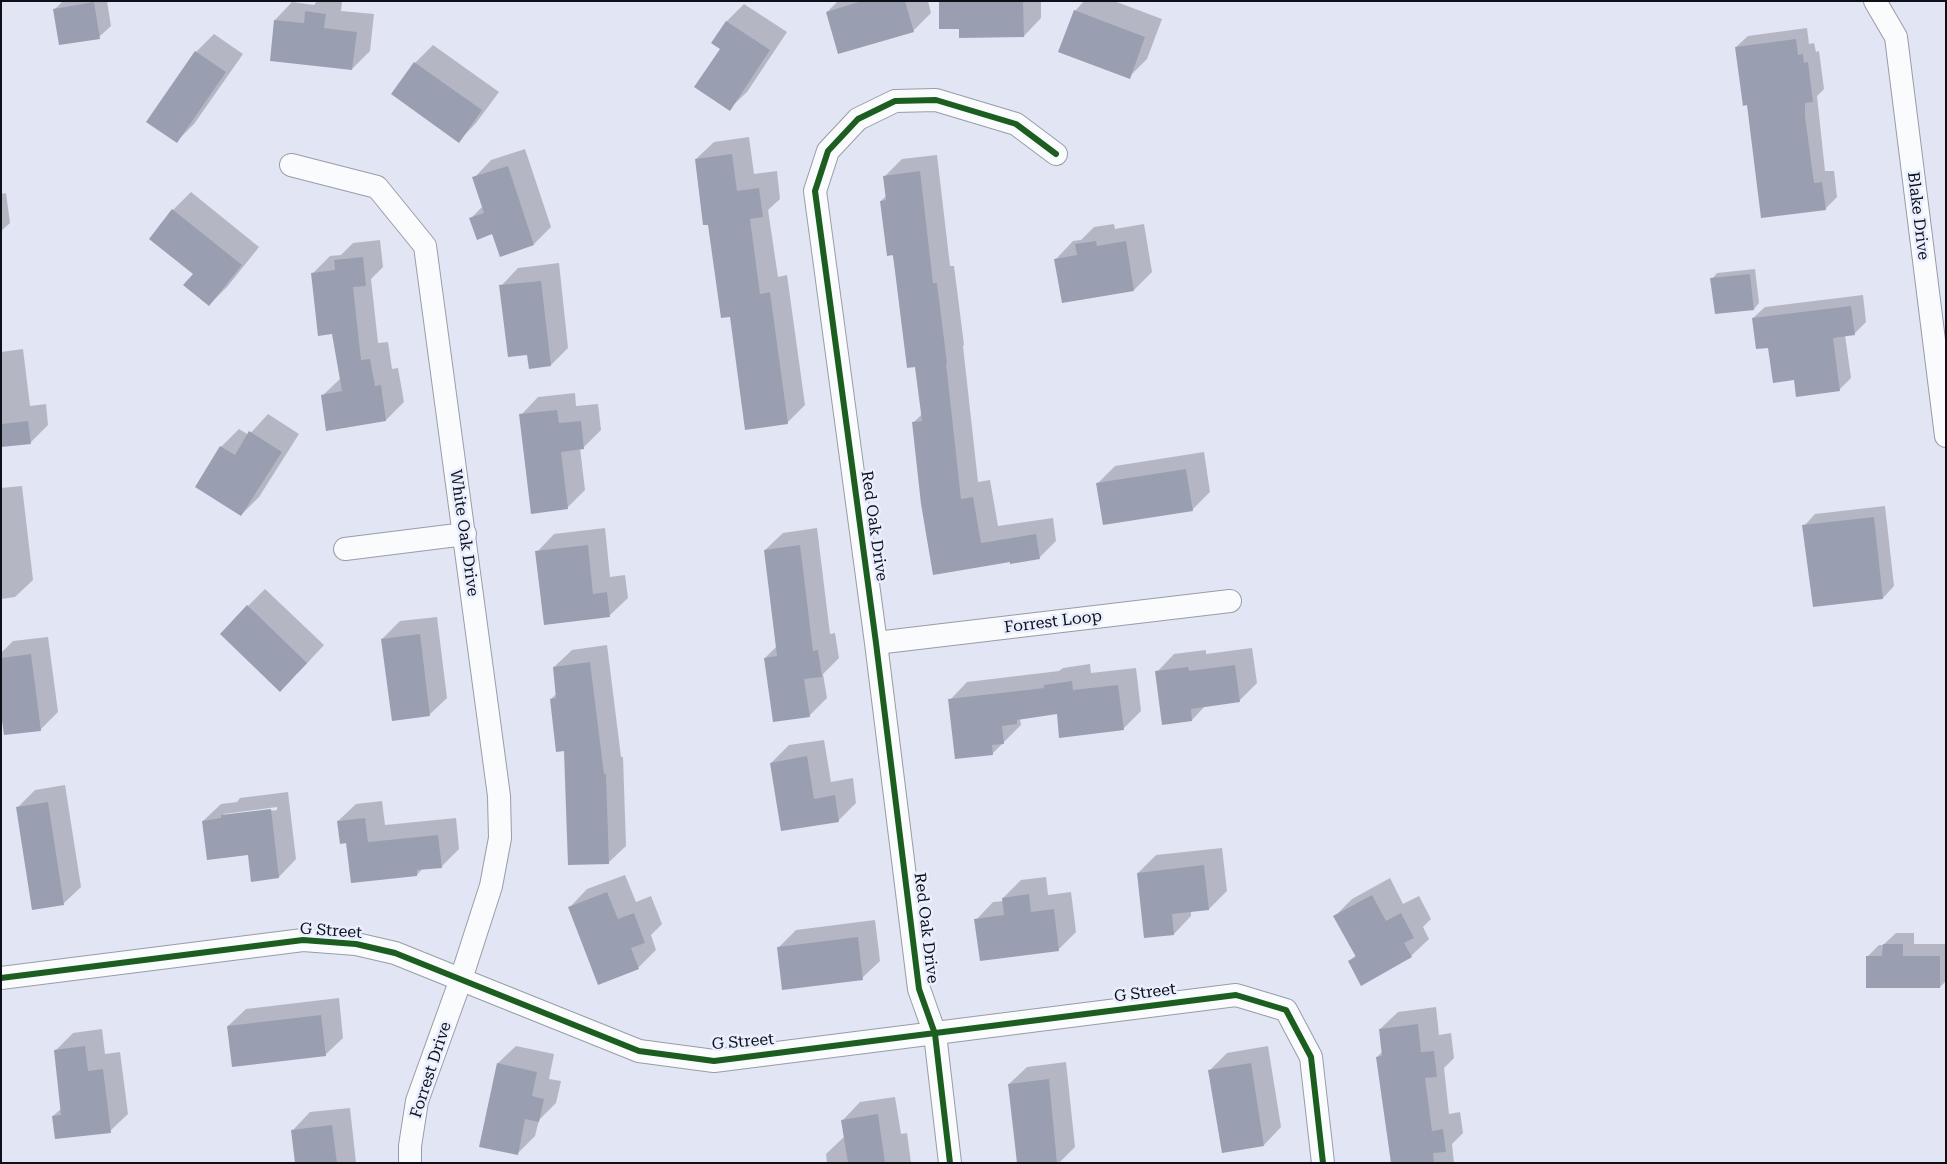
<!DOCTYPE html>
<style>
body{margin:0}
#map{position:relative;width:1947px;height:1164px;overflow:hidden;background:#e1e5f4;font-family:"Roboto Serif",serif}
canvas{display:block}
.frame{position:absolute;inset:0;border:2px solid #0e1019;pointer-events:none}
</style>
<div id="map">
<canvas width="1947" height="1164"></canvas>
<div class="frame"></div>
</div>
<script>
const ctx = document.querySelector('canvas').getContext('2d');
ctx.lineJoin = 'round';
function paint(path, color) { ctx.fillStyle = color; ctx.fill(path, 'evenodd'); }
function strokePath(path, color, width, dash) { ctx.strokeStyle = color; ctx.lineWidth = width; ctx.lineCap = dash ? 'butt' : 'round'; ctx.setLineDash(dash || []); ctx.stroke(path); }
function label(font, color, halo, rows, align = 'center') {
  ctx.font = font + ' "Roboto Serif",serif'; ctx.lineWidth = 5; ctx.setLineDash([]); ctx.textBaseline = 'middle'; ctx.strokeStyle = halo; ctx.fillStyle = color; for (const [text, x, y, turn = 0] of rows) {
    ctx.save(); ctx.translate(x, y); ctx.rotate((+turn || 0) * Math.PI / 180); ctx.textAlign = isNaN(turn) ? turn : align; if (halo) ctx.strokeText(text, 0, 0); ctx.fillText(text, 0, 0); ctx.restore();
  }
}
const shadow = new Path2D(`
 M 63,1 L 107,1 L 111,26 L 99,37 L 55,9 Z
 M 317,1 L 342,1 L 341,11 L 374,14 L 370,51 L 352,69 L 275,20 L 292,2 L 314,5 Z
 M 838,1 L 928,1 L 931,13 L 913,31 L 827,12 Z
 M 940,1 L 1041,1 L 1041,18 L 1024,36 L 960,27 Z
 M 1084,1 L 1114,1 L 1162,19 L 1147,59 L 1129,77 L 1075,11 Z
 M 744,4 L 787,32 L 747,92 L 729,109 L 722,48 L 713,42 L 727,21 Z
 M 1807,28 L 1809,44 L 1814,43 L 1816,52 L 1819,51 L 1824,89 L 1817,96 L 1825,171 L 1834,171 L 1837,197 L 1825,209 L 1748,104 L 1736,47 L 1748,36 Z
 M 214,34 L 243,54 L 194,124 L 177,141 L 148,121 L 196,52 Z
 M 433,45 L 499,92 L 476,123 L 459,141 L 415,63 Z
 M 749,137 L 754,174 L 777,171 L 780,199 L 768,210 L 778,277 L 787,275 L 805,405 L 787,423 L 731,315 L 696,159 L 714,142 Z
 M 525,149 L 551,227 L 534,244 L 493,233 L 471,218 L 483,206 L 474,178 L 491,160 Z
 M 937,155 L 950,266 L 954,266 L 964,345 L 963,346 L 978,482 L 990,480 L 998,526 L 1053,518 L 1056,541 L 1039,558 L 1011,561 L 934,574 L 913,423 L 922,414 L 916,366 L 881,201 L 887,195 L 885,176 L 902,159 Z
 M 191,192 L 259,247 L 227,287 L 209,305 L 194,274 L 151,238 L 173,210 Z
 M 6,193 L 10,223 L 1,231 L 1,194 Z
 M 1114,224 L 1115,229 L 1144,224 L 1152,272 L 1134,290 L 1063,302 L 1056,259 L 1073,241 L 1081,240 L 1094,227 Z
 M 380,240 L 383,267 L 371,279 L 378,343 L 388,342 L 392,369 L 398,368 L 404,402 L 386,420 L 327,429 L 322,396 L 341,378 L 333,333 L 312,274 L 330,256 L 341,255 L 353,243 Z
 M 559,263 L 568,348 L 551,365 L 528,354 L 501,286 L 518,268 Z
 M 1755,269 L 1759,303 L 1754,309 L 1712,279 L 1717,273 Z
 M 1863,295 L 1866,322 L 1854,334 L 1845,335 L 1851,378 L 1839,390 L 1795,379 L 1753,318 L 1765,307 Z
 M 23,349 L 30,406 L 46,404 L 48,425 L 31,442 L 1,446 L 1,352 Z
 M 575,393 L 576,406 L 598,404 L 601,430 L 583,448 L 580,448 L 585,490 L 567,508 L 521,415 L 538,397 Z
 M 268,414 L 299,434 L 259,497 L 241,515 L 197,487 L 221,447 L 239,429 L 249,435 Z
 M 1204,452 L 1210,492 L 1192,510 L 1097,484 L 1115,466 Z
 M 22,486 L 33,580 L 15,597 L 1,599 L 1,488 Z
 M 1885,506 L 1894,586 L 1883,598 L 1804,526 L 1815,514 Z
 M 605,528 L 610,577 L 625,575 L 628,598 L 610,615 L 545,623 L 537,552 L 554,534 Z
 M 817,528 L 830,634 L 835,633 L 839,658 L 823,674 L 827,698 L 809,716 L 765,658 L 777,646 L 765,550 L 783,533 Z
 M 265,589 L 324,645 L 298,673 L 248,606 Z
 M 437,617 L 447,698 L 429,715 L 382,639 L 400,621 Z
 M 48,637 L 58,712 L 40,730 L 1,703 L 1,653 L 13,641 Z
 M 607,645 L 621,757 L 623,757 L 626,846 L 608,863 L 566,749 L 551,699 L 557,693 L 554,667 L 572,650 Z
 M 1252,648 L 1257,683 L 1239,701 L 1206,705 L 1192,720 L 1157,672 L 1174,654 L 1206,650 L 1206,654 Z
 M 1090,664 L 1091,673 L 1136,668 L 1141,711 L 1124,728 L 1058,713 L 1020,719 L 1021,725 L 992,754 L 950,700 L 967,682 L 1059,671 L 1063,668 Z
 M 824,740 L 831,782 L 853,778 L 856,803 L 839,820 L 771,763 L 789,745 Z
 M 65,785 L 81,887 L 63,904 L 17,808 L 35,790 Z
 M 288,792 L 296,859 L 279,877 L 203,821 L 221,804 L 237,802 L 240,798 ZM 277,807 L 277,810 L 221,817 L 224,814 Z
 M 382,801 L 385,825 L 456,818 L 459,849 L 441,867 L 423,868 L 417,875 L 348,842 L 338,821 L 356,804 Z
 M 1222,848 L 1227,891 L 1209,909 L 1191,911 L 1191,916 L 1174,934 L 1138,873 L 1156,855 Z
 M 625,875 L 636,902 L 651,896 L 662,924 L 651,935 L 656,950 L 639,967 L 599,983 L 570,907 L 587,889 Z
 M 1046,877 L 1048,895 L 1071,892 L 1076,932 L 1059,949 L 976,920 L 993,902 L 1004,901 L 1003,898 L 1021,880 Z
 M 1390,878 L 1403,904 L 1419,896 L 1431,919 L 1423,927 L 1429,939 L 1411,956 L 1349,961 L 1356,955 L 1335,916 L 1352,899 Z
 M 875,920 L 880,961 L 862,978 L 779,947 L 796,930 Z
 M 1896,933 L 1914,933 L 1914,944 L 1946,944 L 1946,981 L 1940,987 L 1867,957 L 1879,945 L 1883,945 Z
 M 339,998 L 343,1038 L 325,1055 L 228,1026 L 246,1009 Z
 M 1436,1007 L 1439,1035 L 1451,1033 L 1454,1058 L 1444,1068 L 1449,1114 L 1460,1112 L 1463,1133 L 1452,1144 L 1454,1163 L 1392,1163 L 1377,1057 L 1383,1051 L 1380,1029 L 1398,1012 Z
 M 102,1029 L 105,1054 L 120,1052 L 128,1114 L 110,1131 L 53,1116 L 62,1108 L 55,1051 L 73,1033 Z
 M 516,1046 L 554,1054 L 549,1079 L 561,1081 L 556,1103 L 539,1120 L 535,1136 L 518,1153 L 498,1063 Z
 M 1268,1046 L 1281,1127 L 1264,1145 L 1209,1071 L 1227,1053 Z
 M 1066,1062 L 1075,1147 L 1059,1163 L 1019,1163 L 1009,1084 L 1027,1067 Z
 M 895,1097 L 901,1134 L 907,1133 L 911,1163 L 827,1163 L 826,1154 L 845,1136 L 843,1120 L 860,1102 Z
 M 350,1108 L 356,1163 L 297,1163 L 293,1130 L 310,1112 Z`);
const building = new Path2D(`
 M 862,1 L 905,1 L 914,32 L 838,54 L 826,12 Z
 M 939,1 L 1023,1 L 1024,37 L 959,38 L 959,29 L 939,29 Z
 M 94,2 L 100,39 L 59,45 L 53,9 Z
 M 1074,10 L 1145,37 L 1130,79 L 1058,52 Z
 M 305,11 L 326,14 L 324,28 L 357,32 L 352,70 L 270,61 L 274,20 L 304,23 Z
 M 726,21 L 770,50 L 730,111 L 694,87 L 720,49 L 711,43 Z
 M 1796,39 L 1798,55 L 1803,54 L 1804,63 L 1808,62 L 1813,102 L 1805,103 L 1805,116 L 1814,183 L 1822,182 L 1826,210 L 1761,218 L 1747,105 L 1743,106 L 1735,47 Z
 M 195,51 L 226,72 L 177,143 L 146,122 Z
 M 414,62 L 482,110 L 459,143 L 391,94 Z
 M 732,154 L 737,191 L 759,188 L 763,217 L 750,219 L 760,294 L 770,292 L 788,424 L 745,430 L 730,317 L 721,318 L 708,225 L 703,225 L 695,159 Z
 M 508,166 L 534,245 L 500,257 L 492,234 L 477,240 L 469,218 L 484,213 L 472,177 Z
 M 920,171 L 933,283 L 937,283 L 947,363 L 946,363 L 961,499 L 973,497 L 981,543 L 1036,534 L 1040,559 L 1010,564 L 1010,562 L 933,575 L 921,504 L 912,422 L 922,421 L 915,367 L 907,368 L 893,255 L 887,256 L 880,201 L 886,200 L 883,176 Z
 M 172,209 L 242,265 L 209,306 L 183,285 L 193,274 L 149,239 Z
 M 1096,241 L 1097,246 L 1126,241 L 1134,291 L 1062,303 L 1054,259 L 1077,255 L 1075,244 Z
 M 363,257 L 366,286 L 353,287 L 361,360 L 370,359 L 375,386 L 381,385 L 386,421 L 326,431 L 321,395 L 342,391 L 332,334 L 318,336 L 311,273 L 335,270 L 334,260 Z
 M 1750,274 L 1754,310 L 1715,314 L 1710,278 Z
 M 541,281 L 551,366 L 529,369 L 527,355 L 508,357 L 499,285 Z
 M 1851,306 L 1855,335 L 1833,338 L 1840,391 L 1796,397 L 1794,380 L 1773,383 L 1768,348 L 1756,349 L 1752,318 Z
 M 557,410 L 559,423 L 581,421 L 584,449 L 561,452 L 568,509 L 531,514 L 519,414 Z
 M 28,421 L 31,444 L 1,447 L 1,424 Z
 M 249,431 L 282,452 L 241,516 L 195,487 L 220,446 L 235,455 Z
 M 1186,469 L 1193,511 L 1103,525 L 1096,483 Z
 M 1874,517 L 1883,599 L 1813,607 L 1802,525 Z
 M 588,545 L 593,594 L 607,592 L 610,617 L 544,625 L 535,551 Z
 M 800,545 L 813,651 L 818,650 L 822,677 L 804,679 L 810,717 L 773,722 L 764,658 L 777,656 L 764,550 Z
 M 247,605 L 307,663 L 280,692 L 220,634 Z
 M 420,634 L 430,716 L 392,721 L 381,639 Z
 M 31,654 L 41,731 L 4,735 L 1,713 L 1,658 Z
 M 590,662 L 604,774 L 606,774 L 609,864 L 568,865 L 564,751 L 556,752 L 550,699 L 556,698 L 553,667 Z
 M 1235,665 L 1240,702 L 1191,709 L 1192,721 L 1162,725 L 1155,671 L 1188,667 L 1189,671 Z
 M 1072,681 L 1073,690 L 1118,685 L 1124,730 L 1059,738 L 1057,714 L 1017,720 L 1017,724 L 1002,726 L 1004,744 L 992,745 L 993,755 L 955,759 L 948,699 L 1044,688 L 1044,685 Z
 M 807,756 L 814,799 L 835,795 L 839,822 L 781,831 L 770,763 Z
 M 48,802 L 64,905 L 32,910 L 16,807 Z
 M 271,809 L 279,878 L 251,882 L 248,855 L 207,860 L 202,821 L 221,818 L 221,815 Z
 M 365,818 L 368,842 L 438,835 L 442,868 L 417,870 L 417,876 L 351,883 L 346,843 L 340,844 L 337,821 Z
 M 1204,865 L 1209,910 L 1172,914 L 1174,935 L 1144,938 L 1137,873 Z
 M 607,892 L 618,919 L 634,913 L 645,943 L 631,948 L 639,969 L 598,985 L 568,907 Z
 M 1029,894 L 1031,912 L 1054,909 L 1059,951 L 980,961 L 974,919 L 1004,915 L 1002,898 Z
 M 1372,895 L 1386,921 L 1401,913 L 1414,938 L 1404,943 L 1412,957 L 1361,986 L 1348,961 L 1356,957 L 1333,916 Z
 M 858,937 L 863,980 L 782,990 L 777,947 Z
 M 1883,944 L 1903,944 L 1903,956 L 1940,956 L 1940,988 L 1866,988 L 1866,956 L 1882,956 Z
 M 321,1015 L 326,1056 L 232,1067 L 227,1026 Z
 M 1418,1024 L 1421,1052 L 1434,1051 L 1437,1077 L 1425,1078 L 1432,1131 L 1443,1129 L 1446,1152 L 1433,1153 L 1434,1163 L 1391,1163 L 1376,1057 L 1382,1056 L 1379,1029 Z
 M 85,1046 L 88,1071 L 103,1069 L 111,1133 L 55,1139 L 52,1116 L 61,1115 L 54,1050 Z
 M 497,1063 L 537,1072 L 532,1096 L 544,1099 L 539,1122 L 525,1119 L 518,1155 L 479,1147 Z
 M 1251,1063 L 1264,1146 L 1222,1153 L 1208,1070 Z
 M 1049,1079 L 1057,1163 L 1017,1163 L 1008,1084 Z
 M 878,1114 L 885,1163 L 848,1163 L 841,1120 Z
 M 332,1125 L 337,1163 L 295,1163 L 291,1130 Z`);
const minor = new Path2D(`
 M 1875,1 L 1896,37 L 1946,436
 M 291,165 L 377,187 L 425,246 L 499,796 L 500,838 L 491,886 L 461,979 L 417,1101 L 410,1146 L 410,1163
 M 345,549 L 465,534
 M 876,643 L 1230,601
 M 1,978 L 303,940 L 356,944 L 395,953 L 639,1051 L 714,1061 L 1236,995 L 1286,1010 L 1311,1057 L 1323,1163
 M 950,1163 L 935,1034 L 919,989 L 876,643 L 815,191 L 828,151 L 858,119 L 895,101 L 936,100 L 1016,124 L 1056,154`);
const cycleway = new Path2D(`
 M 1,978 L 303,940 L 356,944 L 395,953 L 639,1051 L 714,1061 L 1236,995 L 1286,1010 L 1311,1057 L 1323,1163
 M 950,1163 L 935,1034 L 919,989 L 876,643 L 815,191 L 828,151 L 858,119 L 895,101 L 936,100 L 1016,124 L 1056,154`);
const streetNames = [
 ["Blake Drive",1918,216,83],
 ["Red Oak Drive",874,526,82],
 ["White Oak Drive",464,533,82],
 ["Forrest Loop",1053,622,-7],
 ["Red Oak Drive",926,928,83],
 ["G Street",331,931,4],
 ["G Street",1145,993,-7],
 ["G Street",743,1042,-5],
 ["Forrest Drive",431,1070,-72]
];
paint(shadow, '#0003');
paint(building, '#9a9eb1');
strokePath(minor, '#999ca8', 24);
strokePath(minor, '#fafbfd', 22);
strokePath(cycleway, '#1b5e20', 6);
label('16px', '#0e1019', '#e9efff', streetNames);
</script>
